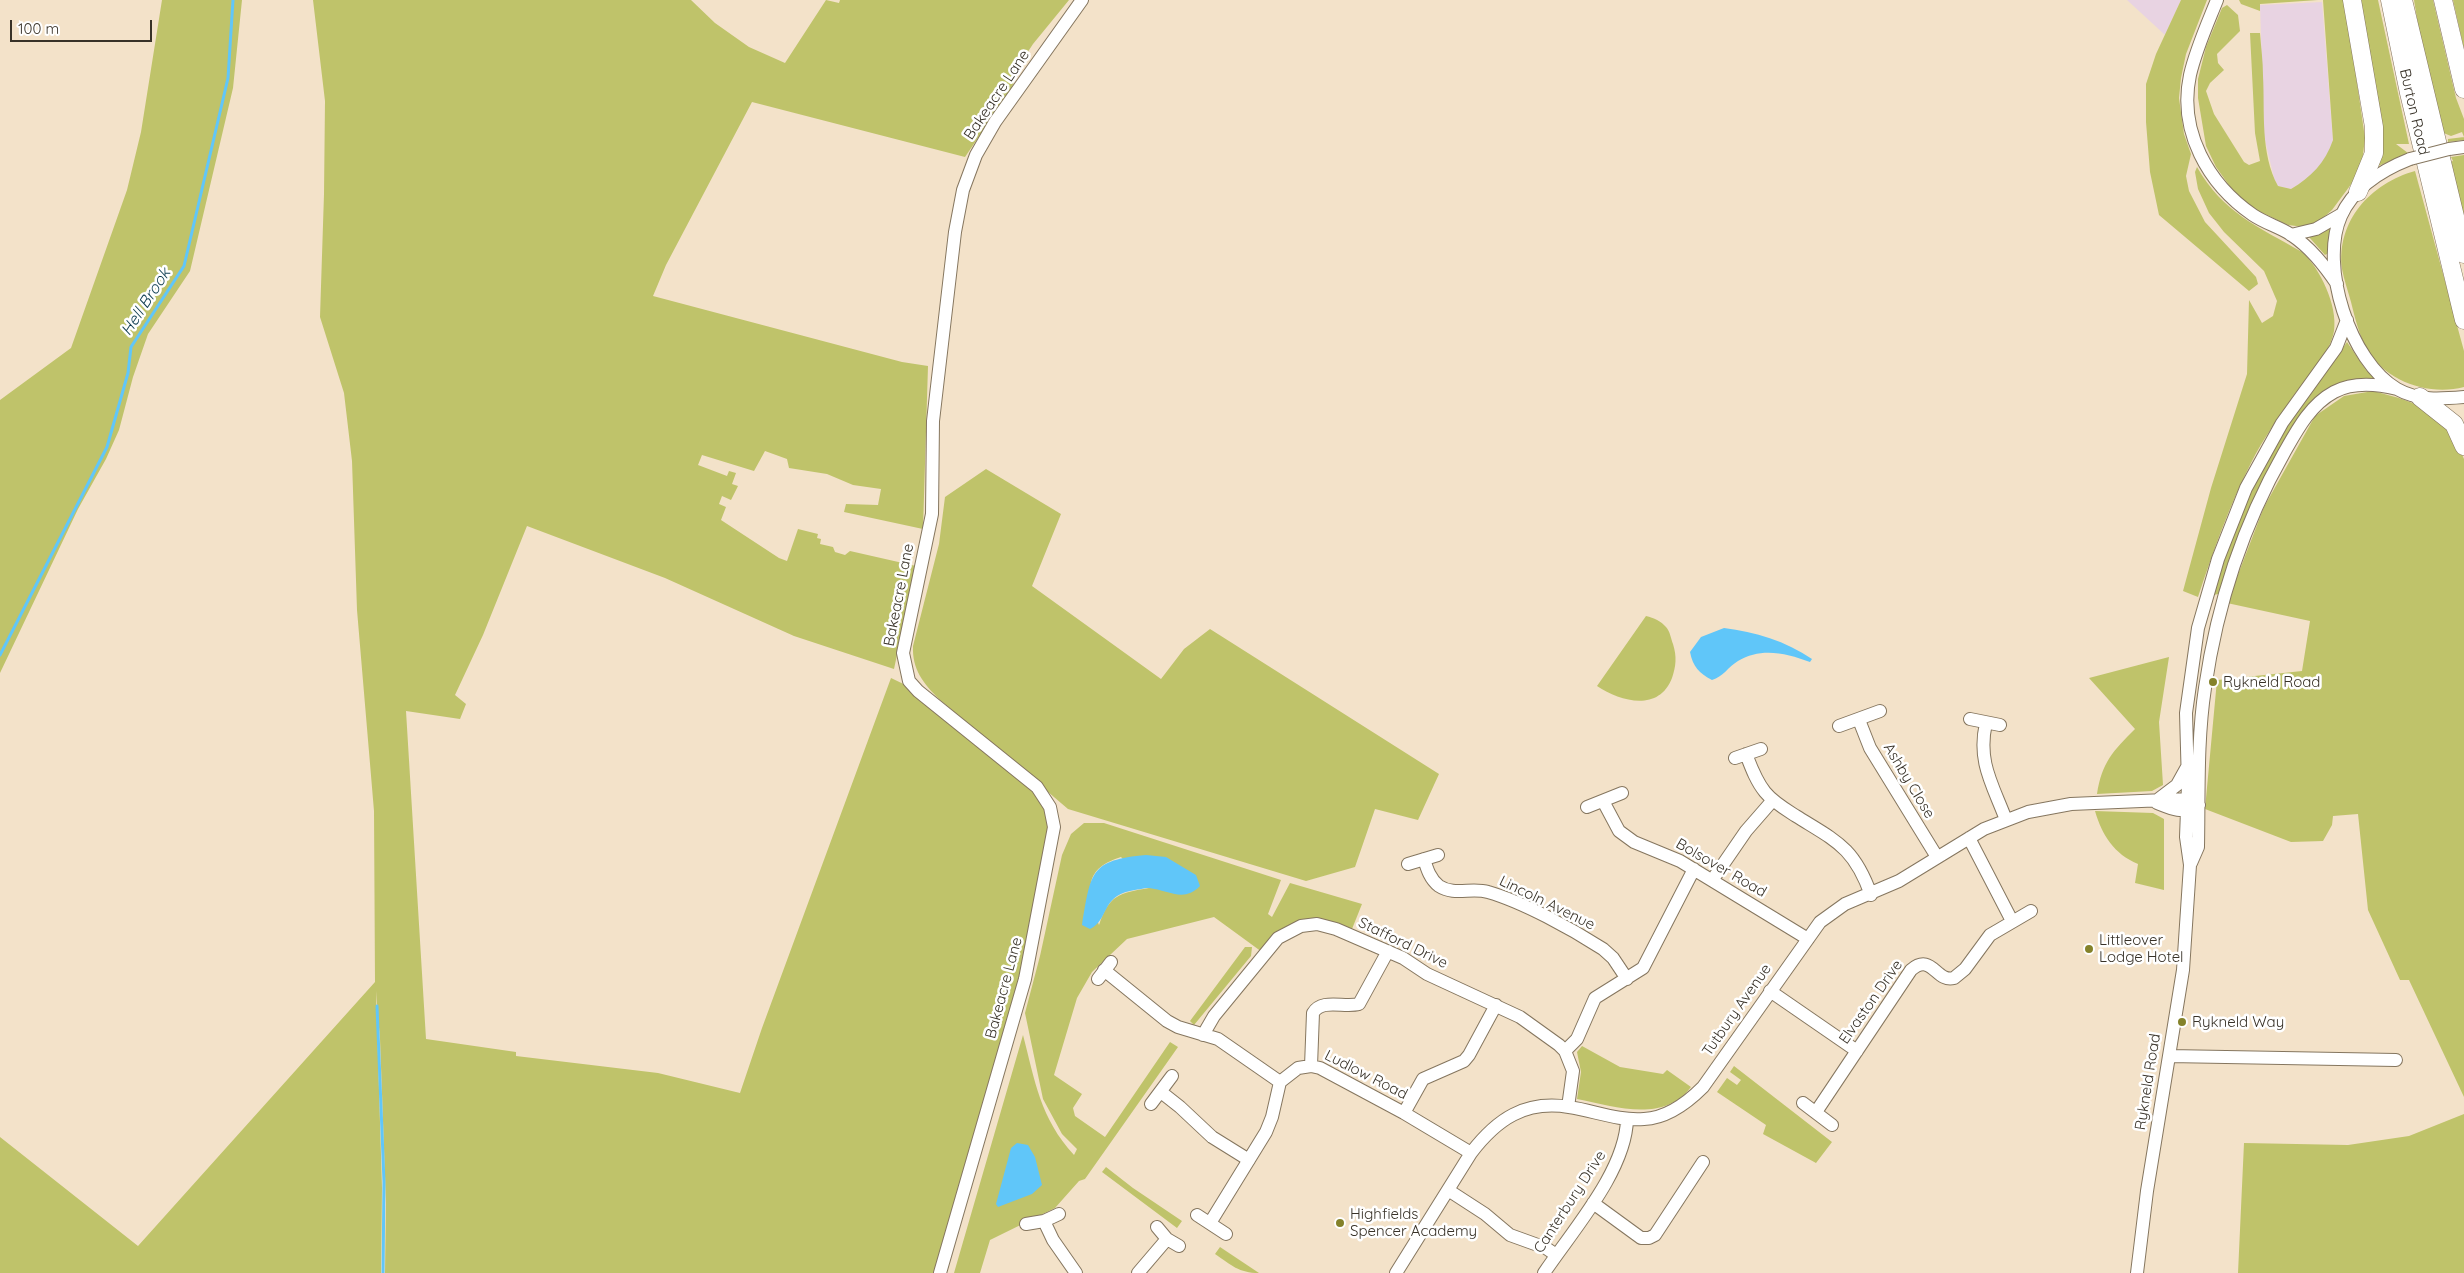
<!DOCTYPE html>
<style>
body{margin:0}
#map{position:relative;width:2464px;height:1273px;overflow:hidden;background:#f3e2c9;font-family:Quicksand,sans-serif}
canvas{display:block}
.scale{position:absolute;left:10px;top:20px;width:142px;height:22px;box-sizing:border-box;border:2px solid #383228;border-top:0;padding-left:6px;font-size:15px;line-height:18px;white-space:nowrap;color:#383228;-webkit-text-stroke:4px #fff;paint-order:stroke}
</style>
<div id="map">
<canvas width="2464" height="1273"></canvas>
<div class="scale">100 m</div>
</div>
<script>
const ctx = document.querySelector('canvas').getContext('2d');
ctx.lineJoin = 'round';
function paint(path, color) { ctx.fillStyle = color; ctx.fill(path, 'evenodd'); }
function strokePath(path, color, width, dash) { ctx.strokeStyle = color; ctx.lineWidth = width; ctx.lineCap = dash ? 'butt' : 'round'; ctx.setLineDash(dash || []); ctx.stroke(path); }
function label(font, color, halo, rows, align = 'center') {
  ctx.font = font + ' Quicksand,sans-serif'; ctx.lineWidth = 5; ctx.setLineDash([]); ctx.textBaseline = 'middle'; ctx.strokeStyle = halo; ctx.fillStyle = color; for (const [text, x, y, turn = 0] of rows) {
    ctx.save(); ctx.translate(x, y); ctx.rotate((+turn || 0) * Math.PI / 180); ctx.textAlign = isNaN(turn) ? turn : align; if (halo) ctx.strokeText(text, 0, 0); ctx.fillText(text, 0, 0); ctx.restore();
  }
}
const industrial = new Path2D(`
 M 2127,0 L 2181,0 L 2165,35 Z
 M 2322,2 L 2333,140 L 2328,154 L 2312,176 L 2291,189 L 2278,186 L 2274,178 L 2264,136 L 2260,5 Z`);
const green = new Path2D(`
 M 162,0 L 242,0 L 233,88 L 190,271 L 148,334 L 133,377 L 119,430 L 106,459 L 78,509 L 0,673 L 0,400 L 71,348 L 127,190 L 141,132 Z
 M 313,0 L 691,0 L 715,23 L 749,47 L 785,63 L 826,0 L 839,3 L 840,0 L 1069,0 L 1033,44 L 1018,67 L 1012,88 L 965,157 L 752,102 L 666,265 L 653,296 L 902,362 L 928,366 L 923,529 L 844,512 L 846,504 L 878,505 L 881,489 L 853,485 L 827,474 L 789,468 L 787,459 L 765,451 L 754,471 L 702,455 L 698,465 L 727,476 L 729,471 L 736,473 L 732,484 L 738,486 L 731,500 L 722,496 L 719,504 L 726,507 L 721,520 L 779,558 L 787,561 L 798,529 L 818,534 L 817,538 L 821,539 L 820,544 L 833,547 L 835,552 L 845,555 L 850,551 L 916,566 L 894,669 L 794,636 L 665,578 L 527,526 L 483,635 L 455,695 L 466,704 L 460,719 L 406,711 L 426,1039 L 516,1052 L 516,1056 L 658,1073 L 740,1093 L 762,1028 L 891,678 L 918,691 L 1037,787 L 1053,817 L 1032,947 L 940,1273 L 385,1273 L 386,1203 L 380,1039 L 376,991 L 382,1188 L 381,1273 L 0,1273 L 0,1137 L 138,1246 L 375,982 L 374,811 L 357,610 L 352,461 L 344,393 L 320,317 L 324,194 L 325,101 Z
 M 2181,0 L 2207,0 L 2186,54 L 2181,78 L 2179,98 L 2184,134 L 2191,154 L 2186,176 L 2189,191 L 2205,222 L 2256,277 L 2258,284 L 2249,291 L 2159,215 L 2150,172 L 2146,122 L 2146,84 L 2156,54 Z
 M 2239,0 L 2318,0 L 2260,4 L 2260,11 L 2241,4 Z
 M 2323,0 L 2345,0 L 2365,138 L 2362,163 L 2355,179 L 2332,210 L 2315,225 L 2304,227 L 2288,225 L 2250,207 L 2231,188 L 2216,167 L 2206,146 L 2198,98 L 2198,79 L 2206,47 L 2222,8 L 2227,5 L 2238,15 L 2240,31 L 2217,54 L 2218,63 L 2224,70 L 2210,83 L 2206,91 L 2214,114 L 2244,162 L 2249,165 L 2260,161 L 2255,133 L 2250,33 L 2260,33 C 2261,47 2263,61 2263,76 C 2265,112 2260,153 2278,186 L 2291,189 C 2311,177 2325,163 2333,140 Z
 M 2360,0 L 2378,0 L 2409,144 L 2396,144 L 2408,153 L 2376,167 Z
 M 2414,0 L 2433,0 L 2456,98 L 2464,119 L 2464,140 L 2448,142 L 2448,139 L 2464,137 L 2462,132 L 2451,136 L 2441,132 L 2418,25 Z
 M 2453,0 L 2464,0 L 2464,49 Z
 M 2464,155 L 2464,225 L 2448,163 L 2453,161 L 2451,157 Z
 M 2197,167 C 2223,213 2259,227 2302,252 C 2320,268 2338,306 2334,331 C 2330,354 2308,377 2294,395 C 2279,417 2263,439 2251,463 C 2229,506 2213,552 2198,597 L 2183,591 L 2211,488 L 2247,374 L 2249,300 L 2262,323 L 2273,316 L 2277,301 L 2264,271 L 2224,232 L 2209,213 L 2198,189 L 2195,172 Z
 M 2415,171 L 2464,351 L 2464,387 C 2429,396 2386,382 2367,349 C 2359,335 2355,318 2351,302 C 2348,291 2344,280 2342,269 C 2336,221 2371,183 2415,171 Z
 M 2330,228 L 2327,254 L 2325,255 L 2309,237 Z
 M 2347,342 L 2366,370 L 2374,378 L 2337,385 L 2261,485 L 2244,521 L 2218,594 L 2214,595 L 2216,580 L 2243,508 L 2260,475 L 2282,434 Z
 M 2373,391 C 2420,403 2445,411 2464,459 L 2464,1097 L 2409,980 L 2400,980 L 2368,910 L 2358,814 L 2333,816 L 2332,825 L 2323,841 L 2291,842 L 2205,809 L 2217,680 L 2302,671 L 2310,621 L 2227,603 L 2264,507 L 2315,416 L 2344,396 Z
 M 986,469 L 1061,514 L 1032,586 L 1161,679 L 1184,649 L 1210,629 L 1439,774 L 1418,820 L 1375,809 L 1355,867 L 1306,881 L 1068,809 L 939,699 C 923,683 912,669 913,646 L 939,544 L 945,497 Z
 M 1646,616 C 1654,618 1661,621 1666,627 C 1670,631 1671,639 1673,644 C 1677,657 1676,666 1672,678 C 1659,712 1621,702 1597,686 Z
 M 2169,657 L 2159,722 L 2163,785 L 2152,791 L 2097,794 C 2102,762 2113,751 2135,729 L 2089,678 Z
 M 2095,811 L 2153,813 L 2164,819 L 2164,890 L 2135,883 L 2138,864 C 2114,854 2102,835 2095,811 Z
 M 1084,823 L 1104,823 L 1281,880 L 1268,914 L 1272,917 L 1290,883 L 1362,904 L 1352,929 C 1303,916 1297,912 1262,952 L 1214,917 L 1127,939 L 1092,972 L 1077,998 L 1054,1075 L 1082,1094 L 1073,1108 L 1075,1116 L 1105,1137 L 1170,1042 L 1178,1047 L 1085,1179 L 1079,1181 L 1055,1208 L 990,1240 L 980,1273 L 954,1273 L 1023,1035 C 1035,1081 1040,1118 1074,1155 L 1077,1149 L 1062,1134 L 1043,1099 L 1025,1013 L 1040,956 L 1062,855 L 1071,834 ZM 1121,857 L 1149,888 C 1119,893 1109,895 1099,925 C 1089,893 1080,870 1121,857 Z
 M 1245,947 L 1252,947 L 1251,956 L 1194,1025 L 1190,1021 Z
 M 1582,1046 L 1620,1067 L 1663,1074 L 1667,1070 L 1691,1087 C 1663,1124 1614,1106 1577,1099 L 1581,1072 L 1577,1052 Z
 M 1734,1066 L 1832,1142 L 1816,1163 L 1763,1134 L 1766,1125 L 1717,1092 L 1727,1078 L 1737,1085 L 1741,1080 L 1730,1072 Z
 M 2464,1114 L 2464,1273 L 2238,1273 L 2244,1143 L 2348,1145 L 2409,1136 Z
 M 1106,1167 L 1133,1188 L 1182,1221 L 1177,1228 L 1102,1172 Z
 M 1220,1247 L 1259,1273 C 1239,1273 1231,1265 1215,1254 Z`);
const water = new Path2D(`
 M 1724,628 C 1755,632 1786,641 1812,659 L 1810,662 C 1786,653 1761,647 1738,661 C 1728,667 1723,677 1712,680 C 1699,673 1693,667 1690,652 L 1701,637 Z
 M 1146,855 L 1166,857 L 1196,875 L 1200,886 C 1184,903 1168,890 1149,888 C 1144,888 1136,890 1130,891 C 1101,897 1109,920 1090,929 L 1082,925 C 1091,872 1090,860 1146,855 Z
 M 1017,1143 L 1028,1145 L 1035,1157 L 1042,1185 L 1032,1194 L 998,1207 L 996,1204 L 1011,1148 Z`);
const stream = new Path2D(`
 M 0,655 L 107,447 L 128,373 L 131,347 L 184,266 L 228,78 L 233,0
 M 377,1006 L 384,1182 L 383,1273`);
const minor = new Path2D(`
 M 2217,0 C 2207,25 2196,49 2190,75 C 2178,131 2208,184 2253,215 C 2265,223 2279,227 2290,234 C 2310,247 2324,265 2337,284
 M 2449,149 L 2464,147
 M 2410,159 C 2382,170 2354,187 2341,216 C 2319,265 2350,362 2397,389 C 2418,401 2441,399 2464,397
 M 2291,235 L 2316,229 L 2342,214
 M 1970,719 L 2000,725
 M 1859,720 L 1870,748 L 1937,857
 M 1986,723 C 1977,762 1993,785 2006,820
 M 1839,726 L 1880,711
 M 1746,754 C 1751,767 1756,781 1765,792 C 1773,802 1785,809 1796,816 C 1836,841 1854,847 1871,895
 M 1735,758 L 1761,749
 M 1603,801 L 1619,831 L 1634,842 L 1680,861 L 1808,939
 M 2156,801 L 2177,785 L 2187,767
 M 2157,803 C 2170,808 2181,814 2194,807
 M 1587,807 L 1622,793
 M 1969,838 L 2012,921
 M 1424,859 C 1427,869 1430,879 1439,886 C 1454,896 1472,887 1488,892 C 1523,902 1572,929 1603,949 L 1613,958 L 1627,979
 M 2191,863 L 2198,847 C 2199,794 2197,740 2205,688 C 2217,605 2243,525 2284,453 C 2297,430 2310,405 2334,392 C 2353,382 2377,384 2397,389
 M 1408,864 L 1438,855
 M 1713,879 L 1746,831 L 1773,800
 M 1104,970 L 1167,1021 L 1178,1027 L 1218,1039 L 1280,1082
 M 1098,979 L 1111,962
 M 1770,991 L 1857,1051
 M 1203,1035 L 1214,1016 L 1278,938 L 1301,926 L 1317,924 L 1336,929 L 1403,958 L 1427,974 L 1520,1017 L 1559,1045 L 1565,1051 L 1573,1071 L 1568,1107
 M 1565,1051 L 1577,1039 L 1595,998 L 1643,968 L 1694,869
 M 2169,1056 L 2396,1060
 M 1311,1066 L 1313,1013 C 1322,998 1344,1008 1359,1004 L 1388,951
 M 1161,1092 L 1180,1107 L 1212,1137 L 1249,1160
 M 1803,1103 L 1832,1125
 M 1151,1104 L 1172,1076
 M 1816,1112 L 1911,970 C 1932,952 1936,983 1954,978 L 1965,969 L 1990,935 L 2031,911
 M 1404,1113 L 1423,1079 L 1464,1061 L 1469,1055 L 1496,1005
 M 1448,1190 L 1485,1214 L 1510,1235 L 1546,1248 L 1556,1255
 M 1593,1203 L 1641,1238 L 1649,1238 L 1655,1235 L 1703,1162
 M 1197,1215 L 1226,1234
 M 1044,1221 L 1053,1240 L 1076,1273
 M 1210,1223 L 1266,1132 L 1272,1117 L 1280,1082 L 1298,1068 L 1311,1066 L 1320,1068 L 1404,1113 L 1471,1153
 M 1026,1224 L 1044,1221 L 1059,1214
 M 1157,1227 L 1167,1239 L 1179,1246
 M 940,1273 L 1025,979 L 1054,827 L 1050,807 L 1037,787 L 918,691 L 909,681 L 903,653 L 932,514 L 933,421 L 955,232 L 963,190 L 976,155 L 995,122 L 1082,0
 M 1138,1273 L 1167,1239
 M 1396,1273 L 1471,1153 C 1497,1119 1525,1100 1569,1107 C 1595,1111 1618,1121 1644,1119 C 1668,1118 1688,1102 1703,1087 L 1820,922 L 1845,904 L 1899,881 L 1984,829 L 2028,812 L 2071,804 L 2188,799 L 2199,805
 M 1544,1273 C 1572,1231 1626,1171 1627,1119
 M 2137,1273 L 2147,1191 L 2183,970 L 2190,865 L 2186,837 L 2188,784 L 2186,713 L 2198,628 L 2218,559 L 2246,488 L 2282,423 L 2336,348 L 2347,320`);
const highway = new Path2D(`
 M 2352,0 L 2374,127 L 2374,153 L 2358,192
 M 2390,0 L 2409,93 L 2464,320
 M 2403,0 L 2464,254
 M 2443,0 L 2464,89
 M 2420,397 L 2454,424 L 2464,446`);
const minorBridge = new Path2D(`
 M 2410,159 L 2449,149`);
const markers = [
 [2213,682,5,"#84822a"],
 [2089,949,5,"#84822a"],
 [2182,1022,5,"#84822a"],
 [1340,1223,5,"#84822a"]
];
const streetNames = [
 ["Bakeacre Lane",997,95,-56],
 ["Burton Road",2414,112,77],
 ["Bakeacre Lane",899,595,-79],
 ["Ashby Close",1909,781,59],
 ["Bolsover Road",1721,868,30],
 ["Lincoln Avenue",1547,903,26],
 ["Stafford Drive",1403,943,26],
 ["Bakeacre Lane",1004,988,-75],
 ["Elvaston Drive",1871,1002,-55],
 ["Tutbury Avenue",1737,1010,-55],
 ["Ludlow Road",1366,1075,27],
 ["Rykneld Road",2148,1082,-81],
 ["Canterbury Drive",1570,1202,-57]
];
const poiNames = [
 ["Rykneld Road",2223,682],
 ["Littleover",2099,940],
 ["Lodge Hotel",2099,957],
 ["Rykneld Way",2192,1022],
 ["Highfields",1350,1214],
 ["Spencer Academy",1350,1231]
];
const waterNames = [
 ["Hell Brook",146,302,-57]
];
paint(industrial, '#e8d3e2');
paint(green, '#bfc36a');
paint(water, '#60c6f9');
strokePath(stream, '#60c6f9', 3);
strokePath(minor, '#85765f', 14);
strokePath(highway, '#85765f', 19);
strokePath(minor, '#fff', 12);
strokePath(highway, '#fff', 18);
strokePath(minorBridge, '#85765f', 14, []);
strokePath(minorBridge, '#fff', 12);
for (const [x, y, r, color] of markers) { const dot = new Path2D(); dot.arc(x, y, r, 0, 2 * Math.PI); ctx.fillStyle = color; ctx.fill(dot); strokePath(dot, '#fff', 2); }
label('15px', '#383228', '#fff', streetNames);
label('15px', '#383228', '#fff', poiNames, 'left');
label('italic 16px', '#0d3b4f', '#fff', waterNames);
</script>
